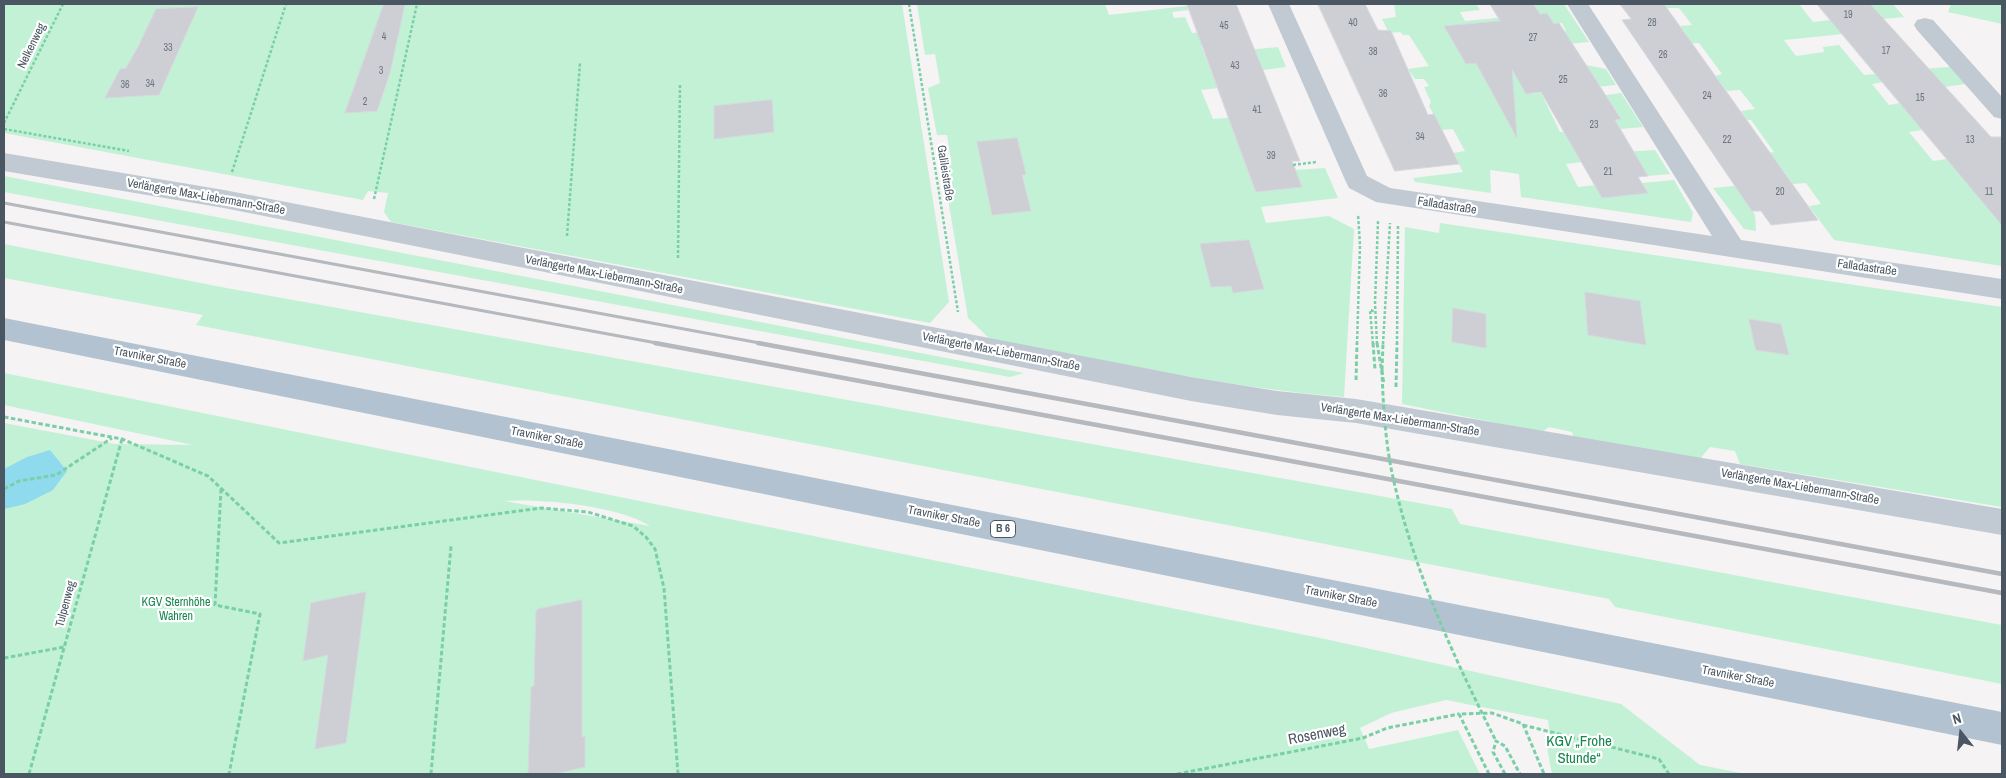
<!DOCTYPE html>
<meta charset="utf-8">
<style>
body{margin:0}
#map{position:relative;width:2006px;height:778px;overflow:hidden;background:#f5f3f3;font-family:"Archivo Narrow",sans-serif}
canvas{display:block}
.frame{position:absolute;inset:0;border:5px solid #4a5661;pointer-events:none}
.north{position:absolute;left:1936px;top:708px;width:50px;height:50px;-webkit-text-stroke:4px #fff;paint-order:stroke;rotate:344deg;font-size:14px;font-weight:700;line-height:20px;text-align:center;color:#4a5661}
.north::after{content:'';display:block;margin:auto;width:18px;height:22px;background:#4a5661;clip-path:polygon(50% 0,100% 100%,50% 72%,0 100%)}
</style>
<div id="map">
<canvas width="2006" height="778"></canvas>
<div class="frame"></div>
<div class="north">N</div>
</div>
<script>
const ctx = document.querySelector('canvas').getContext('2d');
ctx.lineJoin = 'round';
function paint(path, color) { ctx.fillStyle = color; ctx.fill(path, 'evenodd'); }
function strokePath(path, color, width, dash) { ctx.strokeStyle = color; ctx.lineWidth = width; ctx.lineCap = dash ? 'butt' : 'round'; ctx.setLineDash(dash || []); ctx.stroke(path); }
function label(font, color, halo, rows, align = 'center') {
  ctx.font = font + ' "Archivo Narrow",sans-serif'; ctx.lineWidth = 4.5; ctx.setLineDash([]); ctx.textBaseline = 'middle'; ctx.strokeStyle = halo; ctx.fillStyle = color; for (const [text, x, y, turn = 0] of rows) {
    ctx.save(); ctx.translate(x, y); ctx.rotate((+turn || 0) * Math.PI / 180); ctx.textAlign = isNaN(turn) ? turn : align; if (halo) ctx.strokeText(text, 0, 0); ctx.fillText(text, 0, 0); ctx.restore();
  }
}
const green = new Path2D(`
 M 4,4 L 902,4 L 949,302 L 930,323 L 391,222 L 384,212 L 388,193 L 368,191 L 363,200 L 4,133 Z
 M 917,4 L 1105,4 L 1109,15 L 1195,5 L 1197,9 L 1172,12 L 1174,18 L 1185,17 L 1192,33 L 1205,32 L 1210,45 L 1201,46 L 1218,88 L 1201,90 L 1213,119 L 1237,117 L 1235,134 L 1256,192 L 1302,187 L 1295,170 L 1325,168 L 1338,198 L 1261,207 L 1266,223 L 1329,216 L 1354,229 L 1344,397 C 1225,388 1107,360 990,339 L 968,318 L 943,169 L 951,160 L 947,135 L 937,135 L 928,88 L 940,83 L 935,54 L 925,55 Z
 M 1394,4 L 1476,4 L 1480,10 L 1460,12 L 1465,21 L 1506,17 L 1516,73 L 1528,94 L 1541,93 L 1560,132 L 1573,131 L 1582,162 L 1566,164 L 1578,187 L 1595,185 L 1648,193 L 1642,183 L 1674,180 L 1693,213 L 1691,222 L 1521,197 L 1519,174 L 1490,170 L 1491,193 L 1415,182 L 1413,178 L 1463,172 L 1453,153 L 1465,151 L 1453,129 L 1442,130 L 1429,106 L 1431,102 L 1424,87 L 1429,86 L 1424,79 L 1415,79 L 1408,69 L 1429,66 L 1409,35 L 1403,35 L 1400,32 L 1389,33 L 1382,19 L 1396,17 Z
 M 1533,4 L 1564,4 L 1589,42 L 1567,44 L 1559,32 L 1566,31 L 1562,23 L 1554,24 L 1547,13 L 1540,14 Z
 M 1664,4 L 1799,4 L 1813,22 L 1831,20 L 1843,34 L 1784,40 L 1796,56 L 1824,52 L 1823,47 L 1839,45 L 1864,75 L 1876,74 L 1883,82 L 1872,84 L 1889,105 L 1900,103 L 1923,130 L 1909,132 L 1933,161 L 1947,159 L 1997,218 L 2002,218 L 2002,266 L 1834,240 L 1809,206 L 1821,204 L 1806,183 L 1793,184 L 1782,169 L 1772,169 L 1761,154 L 1774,152 L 1751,120 L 1747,120 L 1741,111 L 1755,109 L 1740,90 L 1727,91 L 1715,76 L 1722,74 L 1699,43 L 1685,44 L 1686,34 L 1680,26 L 1692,25 L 1679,8 L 1667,8 Z
 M 1870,4 L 1893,4 L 1904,17 L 1873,20 L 1875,9 Z
 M 1951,4 L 2002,4 L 2002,24 L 1948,12 Z
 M 1278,47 L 1286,67 L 1263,70 L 1247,50 Z
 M 1585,65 L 1606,69 L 1616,85 L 1597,87 Z
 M 1950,67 L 1966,84 L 1944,87 L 1919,69 Z
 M 1621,93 L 1643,127 L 1621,129 L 1615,120 L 1621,119 L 1614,107 L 1606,108 L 1599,96 Z
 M 1655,150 L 1670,174 L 1648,176 L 1642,166 L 1624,152 Z
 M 4,176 L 1024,373 L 1010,377 L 4,192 Z
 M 1743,185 L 1745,200 L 1755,215 L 1756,231 L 1744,229 L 1713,188 Z
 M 1440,223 L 2002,307 L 2002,507 L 1740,464 L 1735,451 L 1710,447 L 1699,460 L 1574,439 L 1572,432 L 1549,427 L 1542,432 L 1402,404 L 1405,227 L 1439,233 Z
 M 4,244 L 221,287 L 1452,509 L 1460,524 L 2002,625 L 2002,684 L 1615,607 L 1609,599 L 196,325 L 203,315 L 4,278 Z
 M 4,373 L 1325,639 L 1621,704 L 1700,765 L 1746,774 L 1552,774 L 1546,742 L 1551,742 L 1548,720 L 1446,700 L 1391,713 L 1360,728 L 1369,749 L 1458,730 L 1480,774 L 4,774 L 4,423 L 115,444 L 193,445 L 4,405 ZM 504,501 C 541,498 620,506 650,526 Z`);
const water = new Path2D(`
 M 50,450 L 67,471 L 53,490 L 25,504 L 4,509 L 4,469 L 27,457 Z`);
const building = new Path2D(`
 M 384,4 L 405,4 L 390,73 L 377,111 L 345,113 Z
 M 1187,4 L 1236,4 L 1300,161 L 1292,161 L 1302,187 L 1256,192 Z
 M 1318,4 L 1365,4 L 1378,30 L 1391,31 L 1428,115 L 1434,114 L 1459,164 L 1395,171 Z
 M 1490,4 L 1533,4 L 1540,14 L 1547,13 L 1554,24 L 1559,23 L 1621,119 L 1615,120 L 1648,176 L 1638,177 L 1648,193 L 1602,198 L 1541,92 L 1526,94 L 1512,69 L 1517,138 L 1476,63 L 1466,64 L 1444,26 L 1500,21 Z
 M 1620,4 L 1664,4 L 1818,220 L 1771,225 L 1761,211 L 1752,211 L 1622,20 L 1631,19 Z
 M 1817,4 L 1870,4 L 1991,137 L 2002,137 L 2002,225 Z
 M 198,7 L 159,95 L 105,98 L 120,69 L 126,68 L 138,47 L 156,9 Z
 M 772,100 L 774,132 L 714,139 L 714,106 Z
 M 1017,138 L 1026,174 L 1022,175 L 1031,211 L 992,215 L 977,142 Z
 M 1249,240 L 1264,289 L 1233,293 L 1231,286 L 1211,287 L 1200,244 Z
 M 1585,292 L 1640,301 L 1646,345 L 1588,335 Z
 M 1453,308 L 1486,314 L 1486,348 L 1452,342 Z
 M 1749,319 L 1781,324 L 1789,355 L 1756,350 Z
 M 366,592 L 346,743 L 315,749 L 328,655 L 303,661 L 311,603 Z
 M 582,600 L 582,737 L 585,736 L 585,767 L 554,774 L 528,774 L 531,687 L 534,686 L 536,611 L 538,609 Z`);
const pathFar1 = new Path2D(`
 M 909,4 L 958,312
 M 4,123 L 63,4
 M 4,129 L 129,151
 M 1293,165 L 1316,162
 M 232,172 L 286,4
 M 374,199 L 417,4
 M 567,236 L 580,63
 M 678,258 L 680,85
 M 1357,344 L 1360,245 L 1358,214
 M 1373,344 L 1370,310 L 1376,312
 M 1377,344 L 1375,303 L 1378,221
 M 1383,344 L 1390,223
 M 1397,344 L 1398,226`);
const path = new Path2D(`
 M 1373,343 L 1375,370
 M 1377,343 L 1384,384
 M 1382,370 L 1383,343
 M 1356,380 L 1357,343
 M 1396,387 L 1397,343
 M 4,417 L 122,439 L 208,476 L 279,543 L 541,508 L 588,512 L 633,526 L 646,537 L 655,549 L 664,588 L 678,774
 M 4,489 L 19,481 L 56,475 L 112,438
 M 221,489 L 215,605 L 260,614 L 229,774
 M 4,658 L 64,647
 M 1523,725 L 1659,759 L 1669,774
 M 29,774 L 122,439
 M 431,774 L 451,546
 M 1177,774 L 1363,738 L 1387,728 L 1459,714
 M 1489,774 L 1459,714 L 1492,713 L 1523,724 L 1544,774
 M 1505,774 L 1493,752 L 1496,741 L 1505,746 L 1520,774`);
const minor = new Path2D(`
 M 1268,4 L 1289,4 L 1367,176 L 1390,188 L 1712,236 L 1567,4 L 1588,4 L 1741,240 L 2002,279 L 2002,299 L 1376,202 L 1349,188 L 1346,182 Z
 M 1925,18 L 1933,20 L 2002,97 L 2002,119 L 1994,117 L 1917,30 L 1914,25 L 1917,20 Z
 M 4,153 L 224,190 L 1191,377 L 1277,391 L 1356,399 L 2002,509 L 2002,535 L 1356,423 L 1277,415 L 1191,401 L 224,208 L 4,171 Z`);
const major = new Path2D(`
 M 4,318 L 2002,712 L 2002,745 L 4,340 Z`);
const railFar1 = new Path2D(`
 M 4,203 L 765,344
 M 4,222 L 662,344`);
const rail = new Path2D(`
 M 655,343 L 2002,593
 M 758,343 L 2002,574`);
const pathBridge = new Path2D(`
 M 1382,370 C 1383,403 1385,436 1391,468 C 1411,565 1452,654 1496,741`);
const numberNames = [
 ["19",1848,15],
 ["40",1353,23],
 ["28",1652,23],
 ["45",1224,26],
 ["4",384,37],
 ["27",1533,38],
 ["33",168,48],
 ["17",1886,51],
 ["38",1373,52],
 ["26",1663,55],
 ["43",1235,66],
 ["3",381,71],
 ["25",1563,80],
 ["34",150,84],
 ["36",125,85],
 ["36",1383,94],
 ["24",1707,96],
 ["15",1920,98],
 ["2",365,102],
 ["41",1257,110],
 ["23",1594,125],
 ["34",1420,137],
 ["22",1727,140],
 ["13",1970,140],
 ["39",1271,156],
 ["21",1608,172],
 ["20",1780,192],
 ["11",1989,192]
];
const shields = [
 [1003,529,25]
];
const shieldNames = [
 ["B 6",1003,529]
];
const streetNames = [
 ["Nelkenweg",32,46,-64],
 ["Galileistraße",945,173,81],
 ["Verlängerte Max-Liebermann-Straße",206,197,10],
 ["Falladastraße",1447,206,9],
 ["Falladastraße",1867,268,8],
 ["Verlängerte Max-Liebermann-Straße",604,275,11],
 ["Verlängerte Max-Liebermann-Straße",1001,352,11],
 ["Travniker Straße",150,358,11],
 ["Verlängerte Max-Liebermann-Straße",1400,420,9],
 ["Travniker Straße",547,438,11],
 ["Verlängerte Max-Liebermann-Straße",1800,487,10],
 ["Travniker Straße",944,517,11],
 ["Travniker Straße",1341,597,11],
 ["Tulpenweg",66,604,-75],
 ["Travniker Straße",1738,677,11]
];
const parkNames = [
 ["KGV Sternhöhe",176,603],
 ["Wahren",176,617]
];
const nearStreetnames = [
 ["Rosenweg",1317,735,-11]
];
const nearParknames = [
 ["KGV „Frohe",1579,742],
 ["Stunde“",1579,759]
];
paint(green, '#c3f1d5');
paint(water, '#90daee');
paint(building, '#cdcfd5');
strokePath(building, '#d7d9de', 1);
strokePath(pathFar1, '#7ad0a6', 2.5, [3, 2]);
strokePath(path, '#7ad0a6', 3, [4.5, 2.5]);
paint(minor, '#c1cad2');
paint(major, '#b3c2d1');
strokePath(railFar1, '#b5b8bd', 3);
strokePath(rail, '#b5b8bd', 4.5);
strokePath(pathBridge, '#7ad0a6', 3, [4.5, 2.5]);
label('10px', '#6b747e', null, numberNames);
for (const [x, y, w] of shields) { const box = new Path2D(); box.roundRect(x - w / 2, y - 8.5, w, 17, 4); ctx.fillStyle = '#fff'; ctx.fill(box); strokePath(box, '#4a5661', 1); }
label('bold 11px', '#4a5661', null, shieldNames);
label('12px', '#4a5661', '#fff', streetNames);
label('12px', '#17864f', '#fff', parkNames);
label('15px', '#4a5661', '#fff', nearStreetnames);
label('15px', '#17864f', '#fff', nearParknames);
</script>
